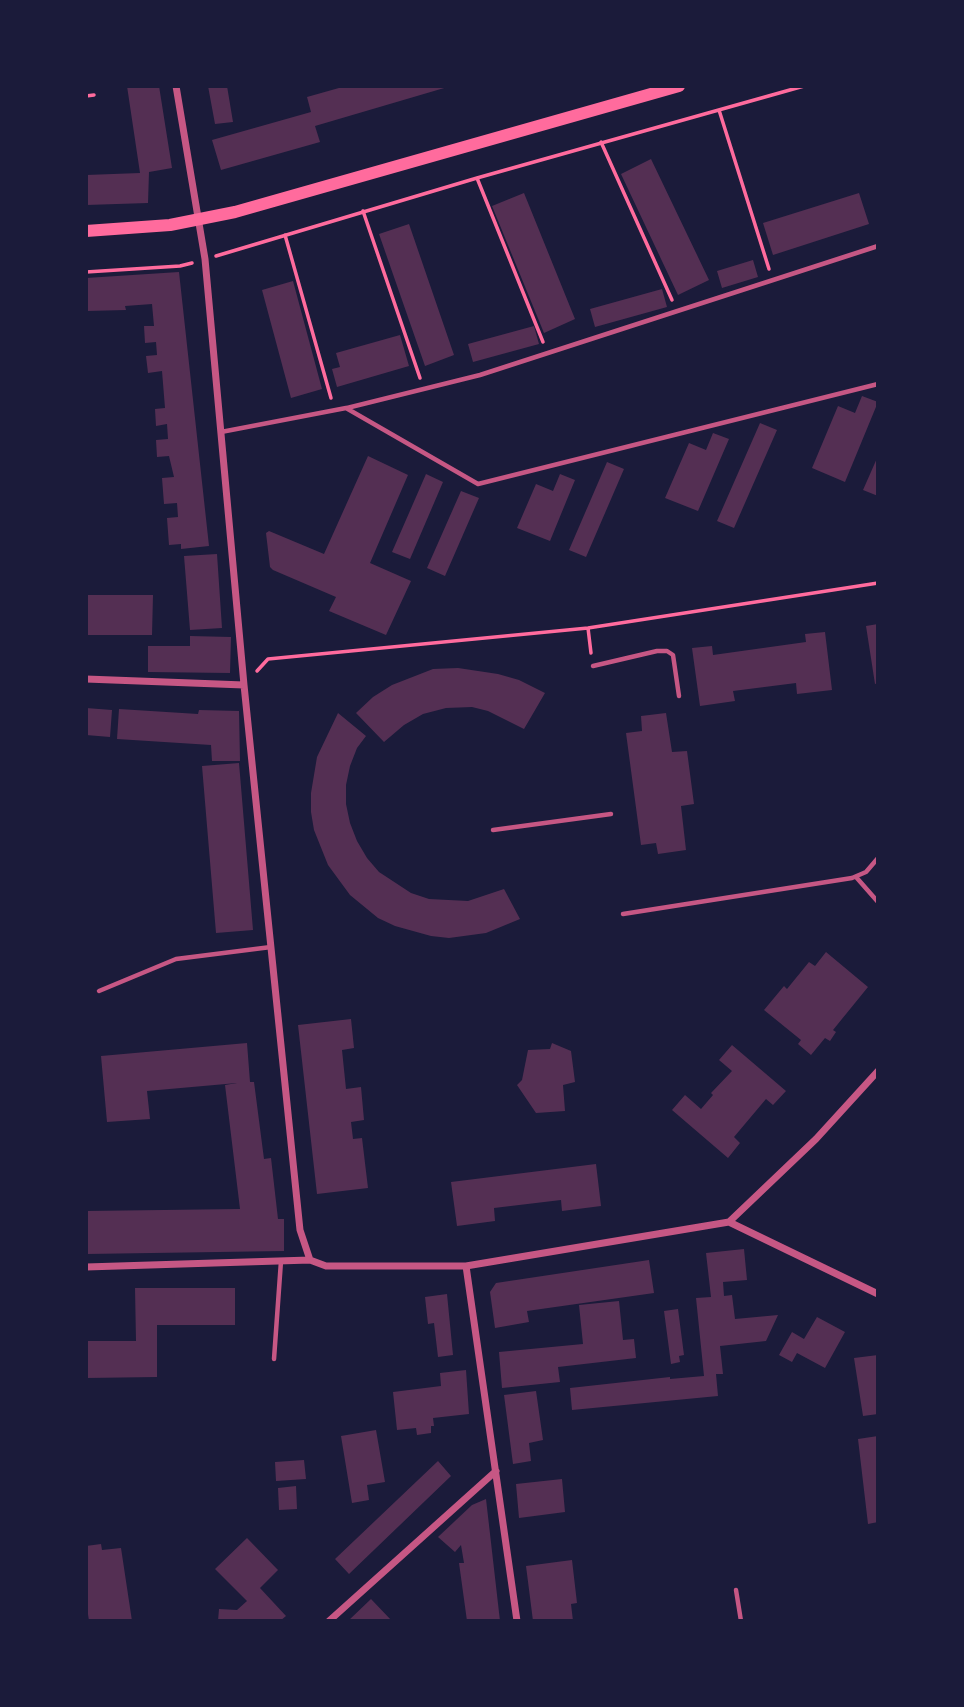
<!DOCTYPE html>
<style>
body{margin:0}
#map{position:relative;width:964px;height:1707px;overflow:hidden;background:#1b1b3a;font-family:"Golos Text",sans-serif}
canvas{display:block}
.frame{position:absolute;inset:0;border:88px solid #1b1b3a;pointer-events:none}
</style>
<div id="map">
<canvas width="964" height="1707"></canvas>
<div class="frame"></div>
</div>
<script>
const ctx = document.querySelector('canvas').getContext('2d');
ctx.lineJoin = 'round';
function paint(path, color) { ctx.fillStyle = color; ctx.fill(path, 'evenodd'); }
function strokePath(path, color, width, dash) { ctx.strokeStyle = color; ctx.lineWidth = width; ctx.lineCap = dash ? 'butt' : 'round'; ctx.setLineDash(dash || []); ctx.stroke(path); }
const building = new Path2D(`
 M 127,86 L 159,86 L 172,168 L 149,172 L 148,203 L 86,205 L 86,175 L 140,173 Z
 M 208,86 L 227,86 L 233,122 L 215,124 Z
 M 346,86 L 451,86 L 315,126 L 320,142 L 221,170 L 212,140 L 311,112 L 307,97 Z
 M 651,159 L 709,280 L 678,295 L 621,174 Z
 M 524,193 L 575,319 L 544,333 L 492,206 Z
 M 859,193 L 869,224 L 773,255 L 763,223 Z
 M 409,224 L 454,355 L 425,366 L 379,234 Z
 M 753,260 L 758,277 L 722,288 L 717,271 Z
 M 179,272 L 209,546 L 181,549 L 181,544 L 169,545 L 167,518 L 178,517 L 177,503 L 164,504 L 162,478 L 174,477 L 169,456 L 157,457 L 156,440 L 168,439 L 167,424 L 156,426 L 155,409 L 165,408 L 162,371 L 148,373 L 146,356 L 157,355 L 156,342 L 145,343 L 144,326 L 154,326 L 152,304 L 125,306 L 126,310 L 86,311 L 86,278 Z
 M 293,281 L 322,389 L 291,398 L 262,290 Z
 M 662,289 L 667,307 L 595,327 L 590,309 Z
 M 534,326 L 539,344 L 473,362 L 468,344 Z
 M 400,335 L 409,366 L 337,387 L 332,369 L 340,367 L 336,353 Z
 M 862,396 L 878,402 L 845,482 L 812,468 L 838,406 L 855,413 Z
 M 760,423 L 777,430 L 734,528 L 717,521 Z
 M 713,433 L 729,439 L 698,511 L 665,498 L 689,443 L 706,450 Z
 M 368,456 L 408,475 L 370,563 L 411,581 L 386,635 L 329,611 L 336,597 L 273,570 L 270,567 L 266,533 L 269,531 L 324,554 Z
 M 878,456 L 878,496 L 863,490 Z
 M 607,462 L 624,469 L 586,557 L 569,550 Z
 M 426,474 L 443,482 L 410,559 L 392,552 Z
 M 560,474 L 575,480 L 550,541 L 517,528 L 536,484 L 553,491 Z
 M 461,491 L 479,498 L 445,576 L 427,568 Z
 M 217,554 L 222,628 L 190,630 L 184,556 Z
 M 86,595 L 153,595 L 152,635 L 86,635 Z
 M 878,624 L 878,683 L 875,684 L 866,626 Z
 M 825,632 L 832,690 L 797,694 L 796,683 L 733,691 L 735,701 L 700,706 L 692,648 L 712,646 L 713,655 L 806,642 L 805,634 Z
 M 190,636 L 231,637 L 230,673 L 148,672 L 148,646 L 190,646 Z
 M 458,668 L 498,674 L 519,680 L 545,693 L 524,729 L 488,711 L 472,707 L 446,708 L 423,714 L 404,725 L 384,742 L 356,713 L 373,697 L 392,685 L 433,669 Z
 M 86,708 L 112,710 L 110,737 L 86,735 Z
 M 119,709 L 198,714 L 199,710 L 239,711 L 240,761 L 212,761 L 211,745 L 117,739 Z
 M 338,713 L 366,736 L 357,748 L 350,766 L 346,785 L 346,804 L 350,823 L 357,841 L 367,858 L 379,872 L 411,893 L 429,899 L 468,901 L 504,889 L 520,919 L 486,933 L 449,938 L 431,936 L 395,926 L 378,918 L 350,895 L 328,865 L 314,830 L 311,812 L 311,793 L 317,757 Z
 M 666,713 L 672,752 L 687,751 L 694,804 L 681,806 L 686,850 L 658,854 L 656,843 L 641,845 L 626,733 L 642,731 L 641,716 Z
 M 239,763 L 253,930 L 216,933 L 202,766 Z
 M 826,952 L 868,987 L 833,1030 L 836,1032 L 830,1041 L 825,1038 L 811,1055 L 798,1044 L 801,1040 L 764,1010 L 784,986 L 787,989 L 809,962 L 815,966 Z
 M 351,1019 L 354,1048 L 342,1050 L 346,1089 L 361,1087 L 364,1120 L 351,1122 L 353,1139 L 362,1138 L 368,1188 L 317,1194 L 298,1025 Z
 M 247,1043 L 250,1082 L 254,1082 L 264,1159 L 271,1158 L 278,1219 L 284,1219 L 284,1251 L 86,1254 L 86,1211 L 240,1209 L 225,1085 L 237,1083 L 147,1091 L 150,1119 L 107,1122 L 101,1056 Z
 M 552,1043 L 571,1051 L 575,1082 L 563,1085 L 565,1111 L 536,1113 L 517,1085 L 522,1080 L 528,1050 L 550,1049 Z
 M 732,1045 L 786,1091 L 773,1105 L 766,1099 L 734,1137 L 740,1143 L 728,1158 L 672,1110 L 685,1095 L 701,1109 L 713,1095 L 711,1093 L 732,1071 L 719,1060 Z
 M 596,1164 L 601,1206 L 562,1211 L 561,1200 L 494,1208 L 495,1221 L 457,1226 L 451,1182 Z
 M 744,1249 L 747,1280 L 723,1282 L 724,1296 L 732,1295 L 735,1319 L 778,1315 L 766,1341 L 720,1346 L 723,1374 L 716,1374 L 718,1396 L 572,1410 L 570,1388 L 670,1377 L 670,1379 L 704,1376 L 696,1298 L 711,1297 L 706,1253 Z
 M 649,1260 L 654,1293 L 527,1311 L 529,1322 L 495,1328 L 490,1292 L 496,1283 Z
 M 135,1288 L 235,1288 L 235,1325 L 157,1325 L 157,1377 L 86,1378 L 86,1341 L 136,1341 Z
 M 447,1294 L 453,1355 L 438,1357 L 434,1323 L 428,1324 L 425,1297 Z
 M 619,1301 L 623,1340 L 634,1339 L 636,1358 L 558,1367 L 560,1382 L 502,1388 L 499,1352 L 583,1344 L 579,1305 Z
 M 678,1309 L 684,1355 L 679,1356 L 680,1362 L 671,1364 L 664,1311 Z
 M 817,1317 L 845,1332 L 825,1368 L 797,1353 L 792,1362 L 779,1355 L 792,1332 L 804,1339 Z
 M 878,1355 L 878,1414 L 863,1416 L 854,1358 Z
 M 466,1370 L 469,1414 L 433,1418 L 434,1426 L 431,1426 L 431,1433 L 417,1435 L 416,1428 L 397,1430 L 393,1392 L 441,1386 L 440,1373 Z
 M 536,1391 L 543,1440 L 529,1443 L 531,1461 L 513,1464 L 504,1395 Z
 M 376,1430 L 385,1482 L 367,1485 L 369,1500 L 352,1503 L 341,1436 Z
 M 878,1436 L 878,1522 L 868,1524 L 858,1439 Z
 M 304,1460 L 306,1479 L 276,1481 L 275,1462 Z
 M 438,1461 L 451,1476 L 349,1574 L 335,1559 Z
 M 562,1479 L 565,1512 L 519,1518 L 516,1484 Z
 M 296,1486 L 297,1509 L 279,1510 L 278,1488 Z
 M 486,1499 L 500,1621 L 467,1621 L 459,1563 L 464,1563 L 461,1545 L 455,1552 L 438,1537 L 472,1505 Z
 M 247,1538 L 278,1570 L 260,1588 L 286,1616 L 280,1621 L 218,1621 L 219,1609 L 237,1610 L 247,1601 L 215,1569 Z
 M 101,1544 L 102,1550 L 121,1548 L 132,1621 L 89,1621 L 86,1601 L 86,1546 Z
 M 572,1560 L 577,1603 L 571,1604 L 573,1621 L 533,1621 L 526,1566 Z
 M 371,1599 L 392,1621 L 348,1621 Z`);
const path = new Path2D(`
 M 86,96 L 94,95
 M 719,110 L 769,269
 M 601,142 L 672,300
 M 477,178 L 543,342
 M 363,211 L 420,378
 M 285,235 L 331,398
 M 216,256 L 477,178 L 804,86
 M 86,272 L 180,266 L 192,263
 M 588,628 L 591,653
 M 257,671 L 268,659 L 588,628 L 878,583`);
const service = new Path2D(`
 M 347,408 L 480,375 L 878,246
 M 221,432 L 346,408 L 478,484 L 878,384
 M 593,666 L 657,651 L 667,651 L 673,655 L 679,696
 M 493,830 L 611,814
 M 856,877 L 878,902
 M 623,914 L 852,878 L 866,872 L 878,858
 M 99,991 L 176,959 L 271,947
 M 274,1359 L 281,1261
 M 736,1590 L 741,1621`);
const minor = new Path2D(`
 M 176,86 L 205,259 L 244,685 L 300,1230 L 310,1260
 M 86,679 L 244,685
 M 729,1222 L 816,1139 L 878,1071
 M 729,1222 L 878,1294
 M 466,1266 L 517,1621
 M 86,1267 L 310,1260 L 326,1266 L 466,1266 L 729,1222
 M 329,1621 L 496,1471`);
const secondary = new Path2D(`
 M 86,231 L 170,225 L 235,212 L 679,86`);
paint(building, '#542f53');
strokePath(path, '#ff6b9d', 3.5);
strokePath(service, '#c65784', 4.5);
strokePath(minor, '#c65784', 7);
strokePath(secondary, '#ff6b9d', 12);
</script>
